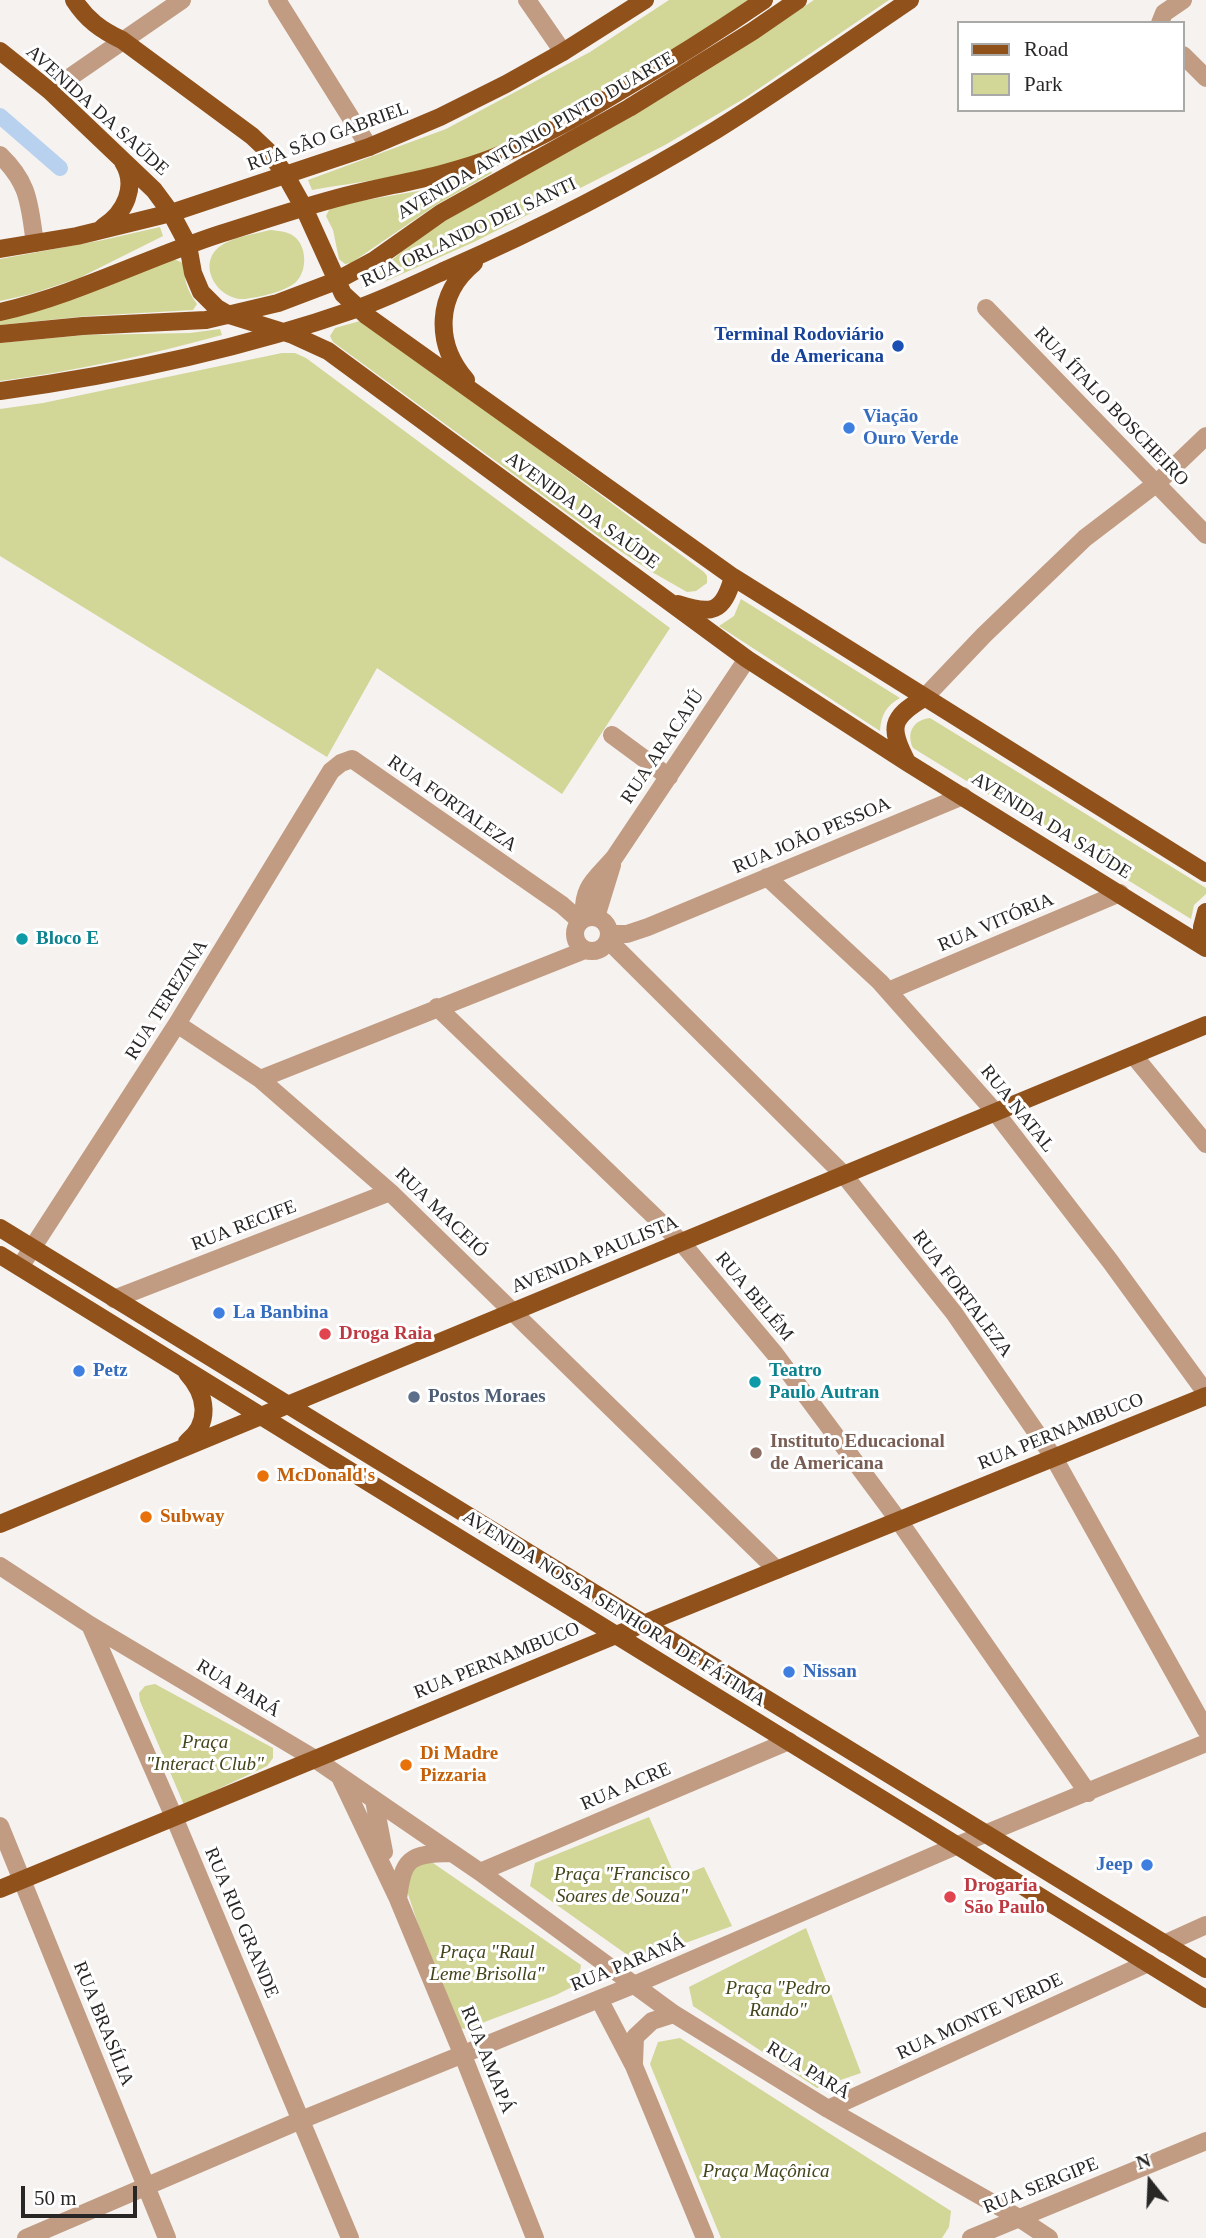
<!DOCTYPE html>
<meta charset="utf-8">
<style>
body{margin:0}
#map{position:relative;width:1206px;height:2238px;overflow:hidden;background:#f5f2f0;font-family:Georgia,serif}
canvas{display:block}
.legend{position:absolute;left:957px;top:21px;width:228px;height:91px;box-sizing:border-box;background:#fff;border:2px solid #a9a9a8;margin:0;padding:9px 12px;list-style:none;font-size:21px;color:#282726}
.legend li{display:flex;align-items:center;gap:14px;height:35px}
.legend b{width:35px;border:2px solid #a9a9a8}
.north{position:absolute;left:1115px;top:2147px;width:70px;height:70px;-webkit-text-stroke:5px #fff;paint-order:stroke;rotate:342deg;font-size:19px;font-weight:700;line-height:28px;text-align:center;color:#282726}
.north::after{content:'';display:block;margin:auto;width:24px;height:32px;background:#282726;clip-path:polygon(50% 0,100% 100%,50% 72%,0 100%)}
.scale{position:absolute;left:21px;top:2186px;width:116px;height:32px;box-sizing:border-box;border:4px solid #282726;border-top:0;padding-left:9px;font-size:21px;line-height:24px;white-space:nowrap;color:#282726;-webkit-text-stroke:5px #fff;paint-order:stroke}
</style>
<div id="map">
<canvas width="1206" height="2238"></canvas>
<ul class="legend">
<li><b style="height:9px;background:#91511b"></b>Road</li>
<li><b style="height:19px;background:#d2d697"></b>Park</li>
</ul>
<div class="north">N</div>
<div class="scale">50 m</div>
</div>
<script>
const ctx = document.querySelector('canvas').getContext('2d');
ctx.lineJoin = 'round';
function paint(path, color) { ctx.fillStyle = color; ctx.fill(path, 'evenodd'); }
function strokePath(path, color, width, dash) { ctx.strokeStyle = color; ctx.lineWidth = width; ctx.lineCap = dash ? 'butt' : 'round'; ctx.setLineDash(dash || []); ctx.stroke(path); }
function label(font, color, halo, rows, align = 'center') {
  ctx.font = font + ' Georgia,serif'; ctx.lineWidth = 6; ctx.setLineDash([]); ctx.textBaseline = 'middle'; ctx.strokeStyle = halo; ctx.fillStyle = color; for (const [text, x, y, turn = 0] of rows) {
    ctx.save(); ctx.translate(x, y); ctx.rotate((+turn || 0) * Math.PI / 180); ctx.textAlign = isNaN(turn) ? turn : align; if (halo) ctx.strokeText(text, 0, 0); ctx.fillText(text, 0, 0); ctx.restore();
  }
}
const green = new Path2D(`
 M 669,0 L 751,0 C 654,61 559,131 448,164 C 404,177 357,182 312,190 L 308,180 L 446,129 L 590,52 Z
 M 814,0 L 889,0 L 745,98 L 665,145 L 474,242 L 386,281 L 361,288 C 428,220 520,179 602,133 C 675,92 745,47 814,0 Z
 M 490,169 L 492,173 L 436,205 L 351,263 L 345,264 L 339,259 L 333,230 L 326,216 L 330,208 L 360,201 L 430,189 Z
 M 160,227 L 163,236 L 79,278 L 31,294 L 0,301 L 0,259 L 103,240 Z
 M 270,230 C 279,231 289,231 296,238 C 307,249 307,271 296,282 C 285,292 259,297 245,299 C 219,301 196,266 219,247 C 232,237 255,234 270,230 Z
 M 174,259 L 183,263 C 184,279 187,291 197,304 L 193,310 L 88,316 L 0,325 L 0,320 L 100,289 Z
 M 360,321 L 436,373 L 704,572 L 707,576 L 707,583 L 696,591 L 687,592 L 652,572 L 605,541 L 333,342 L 330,336 L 335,328 Z
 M 220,329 L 222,335 C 149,355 75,371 0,381 L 0,343 L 85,335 L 190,333 Z
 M 282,353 L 295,353 L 306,358 L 670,628 L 562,794 L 377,668 L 327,757 L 0,556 L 0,409 L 43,403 Z
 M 741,599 L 900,698 C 886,706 881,715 880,731 L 719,626 L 734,616 Z
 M 930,718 L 1206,888 L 1206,894 L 1194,905 L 1191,919 L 913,748 C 906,733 913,720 930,718 Z
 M 155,1684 L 273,1748 L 273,1758 L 267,1766 L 184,1805 L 140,1701 L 139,1693 L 145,1686 Z
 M 649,1817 L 676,1878 L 704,1867 L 732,1926 L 636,1961 L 530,1886 L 535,1863 Z
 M 416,1862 L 433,1863 L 581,1965 L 578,1984 L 556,1995 L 466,2029 L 452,2027 L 405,1885 Z
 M 806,1928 L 861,2073 L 817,2088 L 693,2006 L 689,1987 Z
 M 680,2038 L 951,2211 L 949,2227 L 942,2238 L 721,2238 L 650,2064 L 658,2042 Z`);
const canal = new Path2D(`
 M 0,116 L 60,168`);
const minor = new Path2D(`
 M 277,0 L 369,147
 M 527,0 L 563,52
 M 1160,23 L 1164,13 L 1183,0
 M 1183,55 L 1206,78
 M 50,91 L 182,0
 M 0,155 C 30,184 29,204 35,243
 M 986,308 L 1206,535
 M 924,698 L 984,635 L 1085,538 L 1157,483 L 1206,436
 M 612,735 L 669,777
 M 767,877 L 880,982 L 996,1113 L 1110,1261 L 1206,1393
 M575 934a17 17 0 1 1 34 0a17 17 0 1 1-34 0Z
 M 596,917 L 612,865
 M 584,918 C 582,886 594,881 614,858 L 747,659
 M 610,934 L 627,934 L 648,927 L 963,796
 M 609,941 L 844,1175 L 954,1313 L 1054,1458 L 1206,1730
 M 888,991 L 1120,893
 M 437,1007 L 681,1242 L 775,1354 L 899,1521 L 1088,1793
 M 177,1024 L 260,1079 L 390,1192 L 777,1570
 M 1134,1056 L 1206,1144
 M 260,1079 L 585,950
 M 20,1267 L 177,1024 L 331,771 L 341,763 L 352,759 L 562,905 L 580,921
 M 114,1299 L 390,1192
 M 0,1566 L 90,1625 L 315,1759 L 480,1872 L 674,2014 L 828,2109 L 1019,2218 L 1049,2238
 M 90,1625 L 174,1817 L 350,2238
 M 340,1777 L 398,1899 L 462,2053 L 535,2238
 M 374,1800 L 384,1852
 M 0,1826 L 167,2238
 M 480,1872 L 789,1741
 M 398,1899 C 403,1858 409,1854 451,1853
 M 1164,1944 L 1206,1925
 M 599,1999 L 634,2066 L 705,2238
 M 634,2063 L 635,2037 L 652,2021 L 674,2014
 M 828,2109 L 1148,1963
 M 26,2238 L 301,2120 L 636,1984 L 958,1845 L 1206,1743
 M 971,2238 L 1206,2141`);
const major = new Path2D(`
 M 74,0 C 87,20 101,30 122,40 L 252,136 L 270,153 L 286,176 L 304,208 L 343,294 L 367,316 L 733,577 L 1206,873
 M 0,51 L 50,91 L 154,190 L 171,213 L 188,245 L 193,273 L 201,292 L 217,308 L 229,315 L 293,335 L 328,351 L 747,659 L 908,763 L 1206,948
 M 103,227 C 125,213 138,186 123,162
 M 0,249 L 77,236 L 171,213 L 369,147 L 440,117 L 506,84 L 563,52 L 645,0
 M 0,312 C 76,295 146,258 220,234 C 265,220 310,204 357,193 C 404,182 449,175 495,157 C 542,138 587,111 630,85 C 676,58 720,30 764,0
 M 0,334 L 83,326 L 206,320 L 278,303 L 336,281 L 373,261 L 441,213 L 629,108 L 753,31 L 798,0
 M 466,380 C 434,343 436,294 474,263
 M 0,391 C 118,375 244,348 356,309 C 387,298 418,283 448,269 C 540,229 631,182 716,130 C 782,89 845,44 910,0
 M 678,604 C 712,615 723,613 733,577
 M 907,762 C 889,728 890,718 924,698
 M 1202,944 L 1202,927 L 1206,912
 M 0,1228 L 1206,1969
 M 0,1255 L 1206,1999
 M 187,1442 C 211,1423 207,1395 187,1373
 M 0,1524 L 1206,1025
 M 0,1889 L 616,1635 L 1206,1396`);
const markers = [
 [898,346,7,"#1a4fb4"],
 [849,428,7,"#3f7fe0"],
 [22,939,7,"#0f9aa8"],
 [219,1313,7,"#3f7fe0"],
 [325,1334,7,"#e0444e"],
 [79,1371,7,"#3f7fe0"],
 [755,1382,7,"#0f9aa8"],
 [414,1397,7,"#5c6f8a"],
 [756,1453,7,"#8d6e63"],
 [263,1476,7,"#e8710a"],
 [146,1517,7,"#e8710a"],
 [789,1672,7,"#3f7fe0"],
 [406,1765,7,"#e8710a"],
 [1147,1865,7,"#3f7fe0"],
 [950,1897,7,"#e0444e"]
];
const streetNames = [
 ["AVENIDA DA SAÚDE",97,111,42],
 ["AVENIDA ANTÔNIO PINTO DUARTE",536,136,-30],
 ["RUA SÃO GABRIEL",328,137,-20],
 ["RUA ORLANDO DEI SANTI",469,233,-25],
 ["RUA ÍTALO BOSCHEIRO",1111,407,46],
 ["AVENIDA DA SAÚDE",582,511,36],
 ["RUA ARACAJÚ",663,747,-56],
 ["RUA FORTALEZA",452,804,35],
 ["AVENIDA DA SAÚDE",1051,826,32],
 ["RUA JOÃO PESSOA",812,836,-23],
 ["RUA VITÓRIA",996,923,-23],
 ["RUA TEREZINA",167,1000,-58],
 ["RUA NATAL",1017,1109,51],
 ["RUA MACEIÓ",441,1213,44],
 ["RUA RECIFE",244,1226,-21],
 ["AVENIDA PAULISTA",595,1255,-22],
 ["RUA FORTALEZA",962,1294,53],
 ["RUA BELÉM",754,1297,50],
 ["RUA PERNAMBUCO",1061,1432,-22],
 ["AVENIDA NOSSA SENHORA DE FÁTIMA",614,1609,32],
 ["RUA PERNAMBUCO",497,1661,-22],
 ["RUA PARÁ",238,1689,31],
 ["RUA ACRE",626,1787,-23],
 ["RUA RIO GRANDE",241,1923,67],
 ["RUA PARANÁ",628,1964,-22],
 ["RUA MONTE VERDE",980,2017,-25],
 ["RUA BRASÍLIA",103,2024,68],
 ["RUA AMAPÁ",487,2060,68],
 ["RUA PARÁ",808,2071,31],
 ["RUA SERGIPE",1041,2186,-22]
];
const transitNames = [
 ["Terminal Rodoviário",884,335],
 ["de Americana",884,357]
];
const shopNames = [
 ["Viação",863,417],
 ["Ouro Verde",863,439],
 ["La Banbina",233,1313],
 ["Petz",93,1371],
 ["Nissan",803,1672],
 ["Jeep",1133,1865,"right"]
];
const cultureNames = [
 ["Bloco E",36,939],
 ["Teatro",769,1371],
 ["Paulo Autran",769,1393]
];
const healthNames = [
 ["Droga Raia",339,1334],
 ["Drogaria",964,1886],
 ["São Paulo",964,1908]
];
const serviceNames = [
 ["Postos Moraes",428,1397]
];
const educationNames = [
 ["Instituto Educacional",770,1442],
 ["de Americana",770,1464]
];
const foodNames = [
 ["McDonald's",277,1476],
 ["Subway",160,1517],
 ["Di Madre",420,1754],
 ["Pizzaria",420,1776]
];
const parkNames = [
 ["Praça",205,1743],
 ["\"Interact Club\"",205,1765],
 ["Praça \"Francisco",622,1875],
 ["Soares de Souza\"",622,1897],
 ["Praça \"Raul",487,1953],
 ["Leme Brisolla\"",487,1975],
 ["Praça \"Pedro",778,1989],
 ["Rando\"",778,2011],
 ["Praça Maçônica",766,2172]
];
paint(green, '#d2d697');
strokePath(canal, '#b7d1ef', 16);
strokePath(minor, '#c19c82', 18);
strokePath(major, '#91511b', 18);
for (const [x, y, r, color] of markers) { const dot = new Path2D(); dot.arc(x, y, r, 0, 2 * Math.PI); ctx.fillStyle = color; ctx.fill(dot); strokePath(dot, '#fff', 2.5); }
label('19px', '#282726', '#fff', streetNames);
label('bold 19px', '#164399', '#fff', transitNames, 'right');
label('bold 19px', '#366cbe', '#fff', shopNames, 'left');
label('bold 19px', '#0d838f', '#fff', cultureNames, 'left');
label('bold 19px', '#be3a42', '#fff', healthNames, 'left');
label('bold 19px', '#4e5e75', '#fff', serviceNames, 'left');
label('bold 19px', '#785e54', '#fff', educationNames, 'left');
label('bold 19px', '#c56008', '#fff', foodNames, 'left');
label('italic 19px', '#44451b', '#fff', parkNames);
</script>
